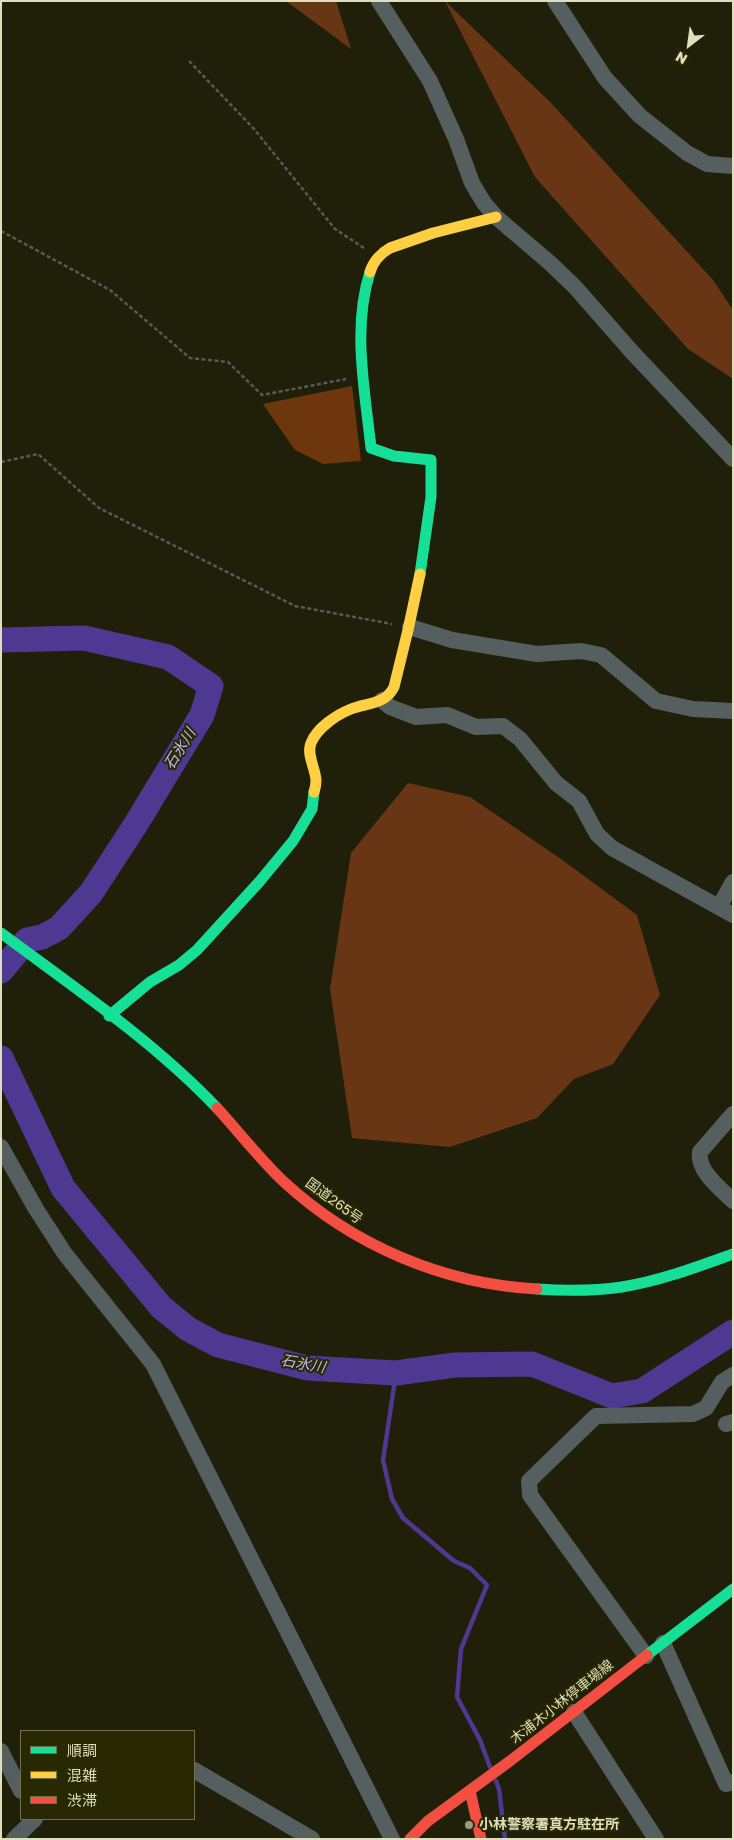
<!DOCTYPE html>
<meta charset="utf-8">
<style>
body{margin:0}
#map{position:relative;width:734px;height:1840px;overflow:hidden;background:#20200a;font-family:"Golos Text","Noto Sans JP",sans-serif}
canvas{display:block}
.frame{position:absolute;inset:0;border:2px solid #dedfbc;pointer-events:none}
.legend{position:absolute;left:20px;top:1730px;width:175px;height:90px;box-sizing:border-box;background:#282802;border:1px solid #71714c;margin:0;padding:6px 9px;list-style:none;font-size:15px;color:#dedfbc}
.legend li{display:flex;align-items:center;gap:10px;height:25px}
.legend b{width:25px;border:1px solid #71714c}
.north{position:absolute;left:664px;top:20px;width:50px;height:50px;-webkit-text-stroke:4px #282802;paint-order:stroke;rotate:210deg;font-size:14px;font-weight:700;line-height:20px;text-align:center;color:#dedfbc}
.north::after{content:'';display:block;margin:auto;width:18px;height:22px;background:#dedfbc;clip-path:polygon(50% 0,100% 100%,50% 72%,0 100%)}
</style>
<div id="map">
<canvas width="734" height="1840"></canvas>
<div class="frame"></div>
<ul class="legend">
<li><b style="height:6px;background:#16e098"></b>順調</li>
<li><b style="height:6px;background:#ffcf43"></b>混雑</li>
<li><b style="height:6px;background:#f24e42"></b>渋滞</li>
</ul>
<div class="north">N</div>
</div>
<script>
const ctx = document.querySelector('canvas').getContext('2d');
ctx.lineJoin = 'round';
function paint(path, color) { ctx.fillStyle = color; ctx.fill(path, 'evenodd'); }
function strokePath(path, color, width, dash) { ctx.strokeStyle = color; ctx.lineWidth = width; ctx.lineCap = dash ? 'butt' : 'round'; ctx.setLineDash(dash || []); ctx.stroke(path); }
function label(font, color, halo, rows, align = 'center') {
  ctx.font = font + ' "Golos Text","Noto Sans JP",sans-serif'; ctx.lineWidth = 4; ctx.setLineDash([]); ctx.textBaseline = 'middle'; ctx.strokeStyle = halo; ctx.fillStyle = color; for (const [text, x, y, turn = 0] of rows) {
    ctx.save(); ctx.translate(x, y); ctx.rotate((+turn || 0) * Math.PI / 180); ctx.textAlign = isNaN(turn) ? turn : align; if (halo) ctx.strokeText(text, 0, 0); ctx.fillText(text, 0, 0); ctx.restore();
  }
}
const green = new Path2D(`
 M 352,386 L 361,461 L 323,464 L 295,450 L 263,404 Z`);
const forest = new Path2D(`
 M 286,1 L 336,1 L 351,49 Z
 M 445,1 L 551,103 L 713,280 L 733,310 L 733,379 L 688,349 L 535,177 Z
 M 408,783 L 470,797 L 561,859 L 637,915 L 660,995 L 613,1064 L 574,1079 L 537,1118 L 450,1147 L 352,1138 L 330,989 L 351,853 Z`);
const stream = new Path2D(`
 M 396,1373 L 383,1460 L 392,1499 L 403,1518 L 454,1561 L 470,1568 L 487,1585 L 461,1649 L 457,1697 L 480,1740 L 490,1767
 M 496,1781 L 499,1789 L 505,1839`);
const river = new Path2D(`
 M 1,640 L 84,638 L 168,657 L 211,686 L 202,715 L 136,824 L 91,893 L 59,928 L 42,937 L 27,940 L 1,971
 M 1,1058 L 63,1188 L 161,1307 L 188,1329 L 218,1345 L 307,1368 L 396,1373 L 455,1365 L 532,1364 L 612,1396 L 642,1391 L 733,1332`);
const path = new Path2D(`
 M 189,61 L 254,129 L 335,229 L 364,248
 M 1,231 L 110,290 L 190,358 L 228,362 L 262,395 L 346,379
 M 1,462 L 38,454 L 99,508 L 295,606 L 392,624`);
const street = new Path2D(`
 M 379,1 L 430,81 L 456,139 L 472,183 L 484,203 L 496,217 L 550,263 L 575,287 L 632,352 L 733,459
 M 555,1 L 605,78 L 640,116 L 687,153 L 707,164 L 733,166
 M 410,627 L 452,640 L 537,654 L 581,651 L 601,655 L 656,701 L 693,709 L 733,711
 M 382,700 L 390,707 L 416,717 L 447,715 L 476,727 L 503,726 L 520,739 L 556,783 L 579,801 L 597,834 L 612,848 L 733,915
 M 719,907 L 733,882
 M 733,1114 L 700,1152 C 697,1171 720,1188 733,1201
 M 1,1147 L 36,1209 L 65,1254 L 153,1364 L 392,1839
 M 726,1424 L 733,1422
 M 663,1643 L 726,1784 L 733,1782
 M 646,1656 L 530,1495 L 529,1481 L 596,1416 L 693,1414 L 706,1408 L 722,1382 L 733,1375
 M 574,1712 L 656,1839
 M 1,1751 L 21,1791
 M 194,1770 L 312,1839
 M 14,1839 L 35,1819`);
const fast = new Path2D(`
 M 370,272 C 352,328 365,391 371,448 L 394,456 L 431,460 L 431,497 L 420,574
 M 1,933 C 75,988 153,1041 217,1108
 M 109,1016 L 150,982 L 179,965 L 197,950 L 260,881 L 293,841 L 312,809 L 314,792
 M 537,1289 C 565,1291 594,1291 622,1287 C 660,1281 697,1267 733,1254
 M 647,1655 L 733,1589`);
const slow = new Path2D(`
 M 370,272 C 373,262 381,253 390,248 L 433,233 L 496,217
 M 314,792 C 315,789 316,785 316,781 C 316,769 306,755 311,743 C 317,728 336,715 351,709 C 367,703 386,704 394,687 L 408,630 L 420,574`);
const jam = new Path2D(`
 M 217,1108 C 239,1132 259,1158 283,1181 C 352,1245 443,1284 537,1289
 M 470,1791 L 481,1839
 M 410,1839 L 428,1821 L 510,1761 L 647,1655`);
const markers = [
 [469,1825,5,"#9c9c7e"]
];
const streetNames = [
 ["国道265号",334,1201,36],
 ["木浦木小林停車場線",562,1702,-38]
];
const poiNames = [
 ["小林警察署真方駐在所",479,1825]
];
const waterNames = [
 ["石氷川",180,749,-58],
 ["石氷川",303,1364,10]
];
paint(green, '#6d360c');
paint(forest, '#683615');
strokePath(stream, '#4e3992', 4.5);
strokePath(river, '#4e3992', 25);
strokePath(path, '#565b53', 2.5, [4, 2.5]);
strokePath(street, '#565f60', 16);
strokePath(fast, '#16e098', 11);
strokePath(slow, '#ffcf43', 11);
strokePath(jam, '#f24e42', 11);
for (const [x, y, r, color] of markers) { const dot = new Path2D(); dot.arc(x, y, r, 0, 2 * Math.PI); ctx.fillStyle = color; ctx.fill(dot); strokePath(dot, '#282802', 2); }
label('14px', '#dedfbc', '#282802', streetNames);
label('bold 14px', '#dedfbc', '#282802', poiNames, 'left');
label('italic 15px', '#beb9ee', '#282802', waterNames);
</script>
